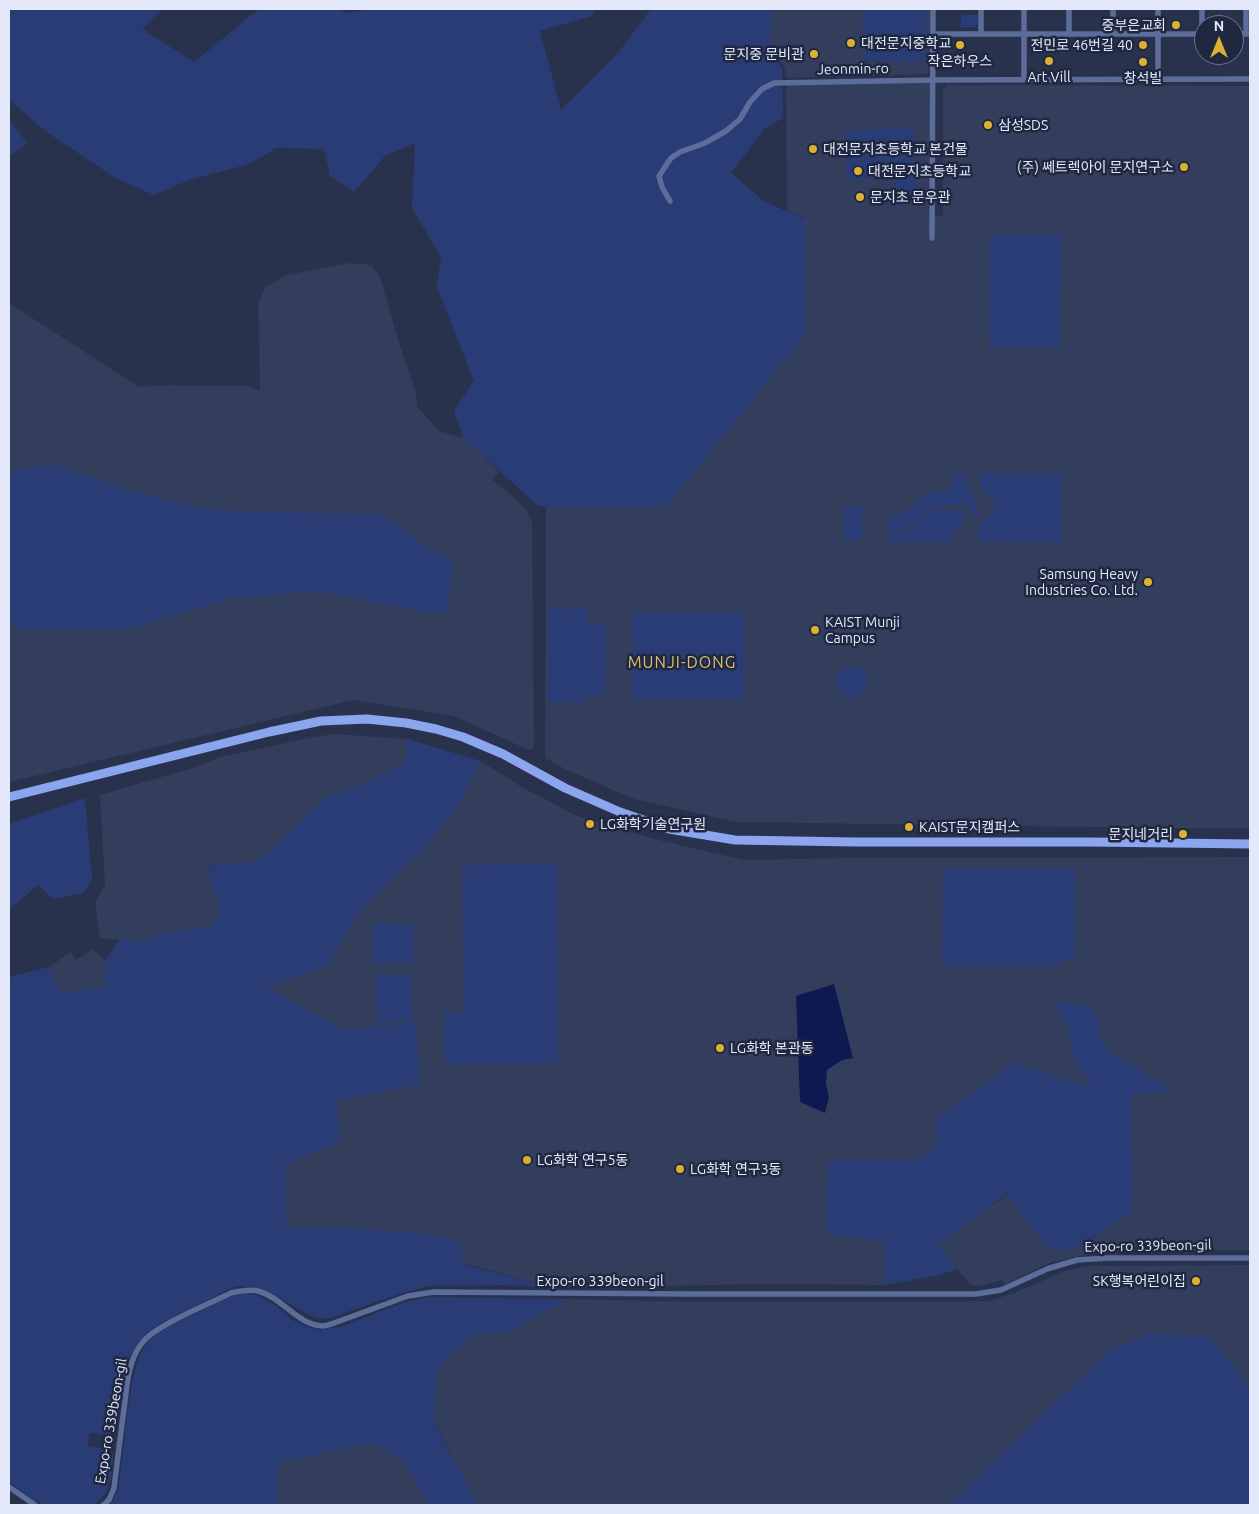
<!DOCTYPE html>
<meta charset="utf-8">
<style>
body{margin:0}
#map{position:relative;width:1259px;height:1514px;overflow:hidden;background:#29324c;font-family:Ubuntu,sans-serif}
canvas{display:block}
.frame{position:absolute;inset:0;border:10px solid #e3e9fa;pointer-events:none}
.north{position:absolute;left:1194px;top:15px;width:50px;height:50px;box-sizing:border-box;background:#202841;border:1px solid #6e758b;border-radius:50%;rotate:0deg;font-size:14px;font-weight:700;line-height:20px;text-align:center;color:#e3e9fa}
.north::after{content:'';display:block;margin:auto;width:18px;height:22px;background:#ddb133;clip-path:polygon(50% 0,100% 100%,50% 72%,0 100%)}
</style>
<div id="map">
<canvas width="1259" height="1514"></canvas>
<div class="frame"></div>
<div class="north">N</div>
</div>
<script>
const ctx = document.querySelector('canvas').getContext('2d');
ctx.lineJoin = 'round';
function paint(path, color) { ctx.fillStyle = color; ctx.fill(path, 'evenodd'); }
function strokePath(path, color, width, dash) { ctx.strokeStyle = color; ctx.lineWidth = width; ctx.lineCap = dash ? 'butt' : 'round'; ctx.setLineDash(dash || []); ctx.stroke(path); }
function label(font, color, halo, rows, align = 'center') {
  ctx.font = font + ' Ubuntu,"Noto Sans KR",sans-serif'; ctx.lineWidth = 5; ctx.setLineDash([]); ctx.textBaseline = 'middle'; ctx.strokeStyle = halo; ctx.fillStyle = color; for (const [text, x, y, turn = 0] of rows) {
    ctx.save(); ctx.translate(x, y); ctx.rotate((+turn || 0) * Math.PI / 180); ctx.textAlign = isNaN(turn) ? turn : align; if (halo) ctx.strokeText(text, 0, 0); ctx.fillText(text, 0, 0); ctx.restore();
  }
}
const built = new Path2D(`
 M 771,9 L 932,9 L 932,35 L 928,74 L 786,78 L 785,67 L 771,50 Z
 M 923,82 L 930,84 L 930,216 L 943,216 L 943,90 L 947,85 L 1250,86 L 1250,828 L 1163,828 L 736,822 L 634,799 L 567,770 L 545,758 L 546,507 L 667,506 L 805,335 L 805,218 L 787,211 L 786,84 Z
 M 350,263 L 371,265 L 380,277 L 399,343 L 416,392 L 417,406 L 439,431 L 463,438 L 499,472 L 492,480 L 515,498 L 527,511 L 532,523 L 534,748 L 529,750 L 454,716 L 353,700 L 9,782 L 9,303 L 139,387 L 168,385 L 198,386 L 249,386 L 260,391 L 259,328 L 258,304 L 265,287 L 287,275 Z
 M 334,734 L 407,739 L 404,764 L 357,786 L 325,798 L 272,849 L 253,862 L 208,865 L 211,889 L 217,899 L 220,915 L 207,928 L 167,931 L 144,942 L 100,938 L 95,902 L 105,885 L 100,795 L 196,767 L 220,757 L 314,737 Z
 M 481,761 L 520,786 L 577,816 L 654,839 L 744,860 L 847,858 L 1250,857 L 1250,1250 L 1105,1251 L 1069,1258 L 1052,1262 L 1005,1284 L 1002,1280 L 979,1286 L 970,1285 L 938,1244 L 1008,1194 L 1066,1249 L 1075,1249 L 1133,1212 L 1132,1093 L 1172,1091 L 1132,1064 L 1111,1054 L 1100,1036 L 1099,1020 L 1090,1009 L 1072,1003 L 1055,1004 L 1069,1029 L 1071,1050 L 1082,1073 L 1094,1087 L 937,1144 L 921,1159 L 829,1161 L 883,1241 L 885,1285 L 760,1284 L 614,1287 L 552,1287 L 466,1264 L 345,1228 L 287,1229 L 285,1164 L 339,1142 L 336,1101 L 419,1084 L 416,1023 L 344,1029 L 265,988 L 329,965 L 356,915 L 398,872 L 431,843 L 439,827 L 457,808 Z
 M 93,949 L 105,961 L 106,987 L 59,993 L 49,967 L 71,952 L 76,960 Z
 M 1250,1265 L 1250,1390 L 1241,1375 L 1109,1351 L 949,1505 L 476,1505 L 477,1502 L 434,1421 L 436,1373 L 454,1351 L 473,1336 L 519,1329 L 540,1313 L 571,1299 L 695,1302 L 989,1301 L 1014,1293 L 1065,1271 L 1089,1266 Z
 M 373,1443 L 404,1461 L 430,1505 L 278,1505 L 278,1463 Z`);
const green = new Path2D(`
 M 9,9 L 162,9 L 142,29 L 194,62 L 259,9 L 338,9 L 346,13 L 374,9 L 596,9 L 591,16 L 540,31 L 561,110 L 618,53 L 651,9 L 771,9 L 771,50 L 782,69 L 783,118 L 764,129 L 731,173 L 765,202 L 805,219 L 805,335 L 667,506 L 546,507 L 537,505 L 463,438 L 454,410 L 474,381 L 437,287 L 441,257 L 412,208 L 415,143 L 385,156 L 354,192 L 330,176 L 324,149 L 276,148 L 249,164 L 189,180 L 154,195 L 114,177 L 48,133 L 9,100 Z
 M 863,9 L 927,9 L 926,62 L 863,61 Z
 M 961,15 L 979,15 L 978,24 L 975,27 L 961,27 Z
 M 9,119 L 27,143 L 9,157 Z
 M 914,127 L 917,190 L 900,206 L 896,206 L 894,177 L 847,180 L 844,131 Z
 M 990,234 L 1061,234 L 1060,348 L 990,348 Z
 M 52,464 L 126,489 L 196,508 L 247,512 L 381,514 L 431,550 L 453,560 L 447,611 L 433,613 L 317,591 L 232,598 L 126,630 L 17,629 L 9,619 L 9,472 Z
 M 980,473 L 1061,473 L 1062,539 L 1058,542 L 979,541 L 979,523 C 990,519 999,508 991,496 C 988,493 983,492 980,490 Z
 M 954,474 L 964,474 L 980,515 L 975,514 L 964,502 C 952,507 939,504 929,509 C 919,514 916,523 908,529 C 902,533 895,533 889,534 L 889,516 L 900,514 L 911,508 L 923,496 L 932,492 L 947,491 L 947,489 L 954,489 Z
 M 844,506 L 862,506 L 862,540 L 844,540 Z
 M 934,510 L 961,510 L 966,518 L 953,531 L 951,542 L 888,542 L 888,537 C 917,535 913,519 934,510 Z
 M 548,609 L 587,609 L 587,625 L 606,625 L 605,696 L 587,696 L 587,702 L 548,702 Z
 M 632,613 L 744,614 L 744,700 L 632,700 Z
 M837 682a15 15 0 1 1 30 0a15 15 0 1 1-30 0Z
 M 407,739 L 481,761 L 457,808 L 439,827 L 431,843 L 398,872 L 356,915 L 329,965 L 266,988 L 344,1029 L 416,1023 L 420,1084 L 337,1101 L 340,1142 L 285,1164 L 287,1228 L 345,1228 L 421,1233 L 459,1243 L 466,1265 L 552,1287 L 502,1285 L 430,1286 L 402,1293 L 333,1317 L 321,1319 L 311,1316 L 266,1290 L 256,1287 L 236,1286 L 166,1320 L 146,1333 L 137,1344 L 128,1360 L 124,1379 L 115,1435 L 89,1433 L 88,1447 L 101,1448 L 113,1455 L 111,1476 L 107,1491 L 100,1500 L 92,1505 L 46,1505 L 35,1501 L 23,1493 L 9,1481 L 9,977 L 49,967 L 59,993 L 106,987 L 105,961 L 120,939 L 144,942 L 167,931 L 207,928 L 220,915 L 217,899 L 211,889 L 208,865 L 253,862 L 272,849 L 325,798 L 357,786 L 404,764 Z
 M 85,798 L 92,880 L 83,893 L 53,899 L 38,885 L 9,910 L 9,824 Z
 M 557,864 L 558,1063 L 445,1065 L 444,1012 L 464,1012 L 462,865 Z
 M 943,870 L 1075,870 L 1075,956 L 1051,967 L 942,967 Z
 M 373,924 L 413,924 L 413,962 L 373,963 Z
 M 376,975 L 411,975 L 412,1021 L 377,1022 Z
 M 1055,1003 L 1072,1003 L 1090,1008 L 1099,1020 L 1100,1036 L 1111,1054 L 1132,1064 L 1173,1092 L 1132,1093 L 1133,1212 L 1075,1249 L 1047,1248 L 1007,1194 L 938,1244 L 957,1269 L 940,1275 L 885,1285 L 883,1242 L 825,1233 L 829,1161 L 921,1159 L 937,1144 L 936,1119 L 1013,1063 L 1093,1087 L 1082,1073 L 1071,1050 L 1069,1029 Z
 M 247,1293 L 258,1296 L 276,1306 L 292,1320 L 308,1327 L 319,1330 L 344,1326 L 405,1302 L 429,1297 L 571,1299 L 540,1313 L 519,1329 L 473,1336 L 454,1351 L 436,1373 L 434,1422 L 477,1502 L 476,1505 L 430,1505 L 404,1461 L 373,1443 L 278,1463 L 278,1505 L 109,1505 C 118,1496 119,1483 121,1470 C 126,1439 128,1363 149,1341 C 160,1330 177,1323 191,1316 C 209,1307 227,1296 247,1293 Z
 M 1148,1334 L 1207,1336 L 1241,1375 L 1250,1390 L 1250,1505 L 949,1505 L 1109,1351 Z`);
const water = new Path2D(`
 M 834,984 L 853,1058 L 842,1060 L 827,1070 L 826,1083 L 829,1098 L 825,1113 L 800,1102 L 796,996 Z`);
const minor = new Path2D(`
 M 1024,9 L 1024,80
 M 1069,9 L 1069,34
 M 1113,9 L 1113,34
 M 1158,9 L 1158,79
 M 1246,9 L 1246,34
 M 933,34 L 1204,34
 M 981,34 L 981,9
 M 1202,34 L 1202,9
 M 1234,34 L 1250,34
 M 670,201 L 662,187 L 659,176 L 671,158 L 680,152 L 705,143 L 726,131 L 740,119 L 750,102 L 762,89 L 774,83 L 933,80 L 1250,79
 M 932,238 L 933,9
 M 9,1487 L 35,1505
 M 103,1505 L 109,1500 L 114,1488 C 117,1464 120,1440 123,1416 C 127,1392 126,1363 142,1343 C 154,1326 211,1303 231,1293 C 240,1291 249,1289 258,1291 C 282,1297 297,1325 323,1326 C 326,1326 331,1324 334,1323 L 408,1296 L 434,1292 L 688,1294 L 976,1294 L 1001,1290 L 1047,1269 L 1077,1260 L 1108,1258 L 1250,1258`);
const primary = new Path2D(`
 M 9,797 L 269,732 L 321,721 L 367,719 L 406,723 L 436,729 L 463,737 L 503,754 L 565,788 L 620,812 L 669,829 L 735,840 L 855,842 L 1089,842 L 1250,844`);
const markers = [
 [1176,25,5,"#ddb133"],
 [851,43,5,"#ddb133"],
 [960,45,5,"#ddb133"],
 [1143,45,5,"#ddb133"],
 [814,54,5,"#ddb133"],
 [1049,61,5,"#ddb133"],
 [1143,62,5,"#ddb133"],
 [988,125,5,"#ddb133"],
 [813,149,5,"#ddb133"],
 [1184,167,5,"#ddb133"],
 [858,171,5,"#ddb133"],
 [860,197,5,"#ddb133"],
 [1148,582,5,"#ddb133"],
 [815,630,5,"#ddb133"],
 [590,824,5,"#ddb133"],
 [909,827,5,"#ddb133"],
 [1183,834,5,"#ddb133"],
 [720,1048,5,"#ddb133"],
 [527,1160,5,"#ddb133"],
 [680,1169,5,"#ddb133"],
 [1196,1281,5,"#ddb133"]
];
const poiNames = [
 ["중부은교회",1166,25,"right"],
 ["대전문지중학교",861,43],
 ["전민로 46번길 40",1133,45,"right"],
 ["문지중 문비관",804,54,"right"],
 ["작은하우스",960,61,"center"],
 ["Art Vill",1049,77,"center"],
 ["창석빌",1143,78,"center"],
 ["삼성SDS",998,125],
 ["대전문지초등학교 본건물",823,149],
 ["(주) 쎄트렉아이 문지연구소",1174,167,"right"],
 ["대전문지초등학교",868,171],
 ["문지초 문우관",870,197],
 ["Samsung Heavy",1138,574,"right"],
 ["Industries Co. Ltd.",1138,590,"right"],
 ["KAIST Munji",825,622],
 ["Campus",825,638],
 ["LG화학기술연구원",600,824],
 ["KAIST문지캠퍼스",919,827],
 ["문지네거리",1173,834,"right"],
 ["LG화학 본관동",730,1048],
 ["LG화학 연구5동",537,1160],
 ["LG화학 연구3동",690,1169],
 ["SK행복어린이집",1186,1281,"right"]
];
const streetNames = [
 ["Jeonmin-ro",853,69,-1],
 ["Expo-ro 339beon-gil",1148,1246,-1],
 ["Expo-ro 339beon-gil",600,1281],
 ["Expo-ro 339beon-gil",111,1421,-80]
];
const quarterNames = [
 ["MUNJI-DONG",682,663]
];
paint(built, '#333e5d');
paint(green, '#2a3c76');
paint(water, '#0e1951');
strokePath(minor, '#5d6d9a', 5.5);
strokePath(primary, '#8ba5ee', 9);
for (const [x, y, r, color] of markers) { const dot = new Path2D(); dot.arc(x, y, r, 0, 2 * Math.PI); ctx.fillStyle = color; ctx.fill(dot); strokePath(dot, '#202841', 2); }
label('14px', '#e3e9fa', '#202841', poiNames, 'left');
label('14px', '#e3e9fa', '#202841', streetNames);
ctx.letterSpacing = '1px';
label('16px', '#dbbe73', '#202841', quarterNames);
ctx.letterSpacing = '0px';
</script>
